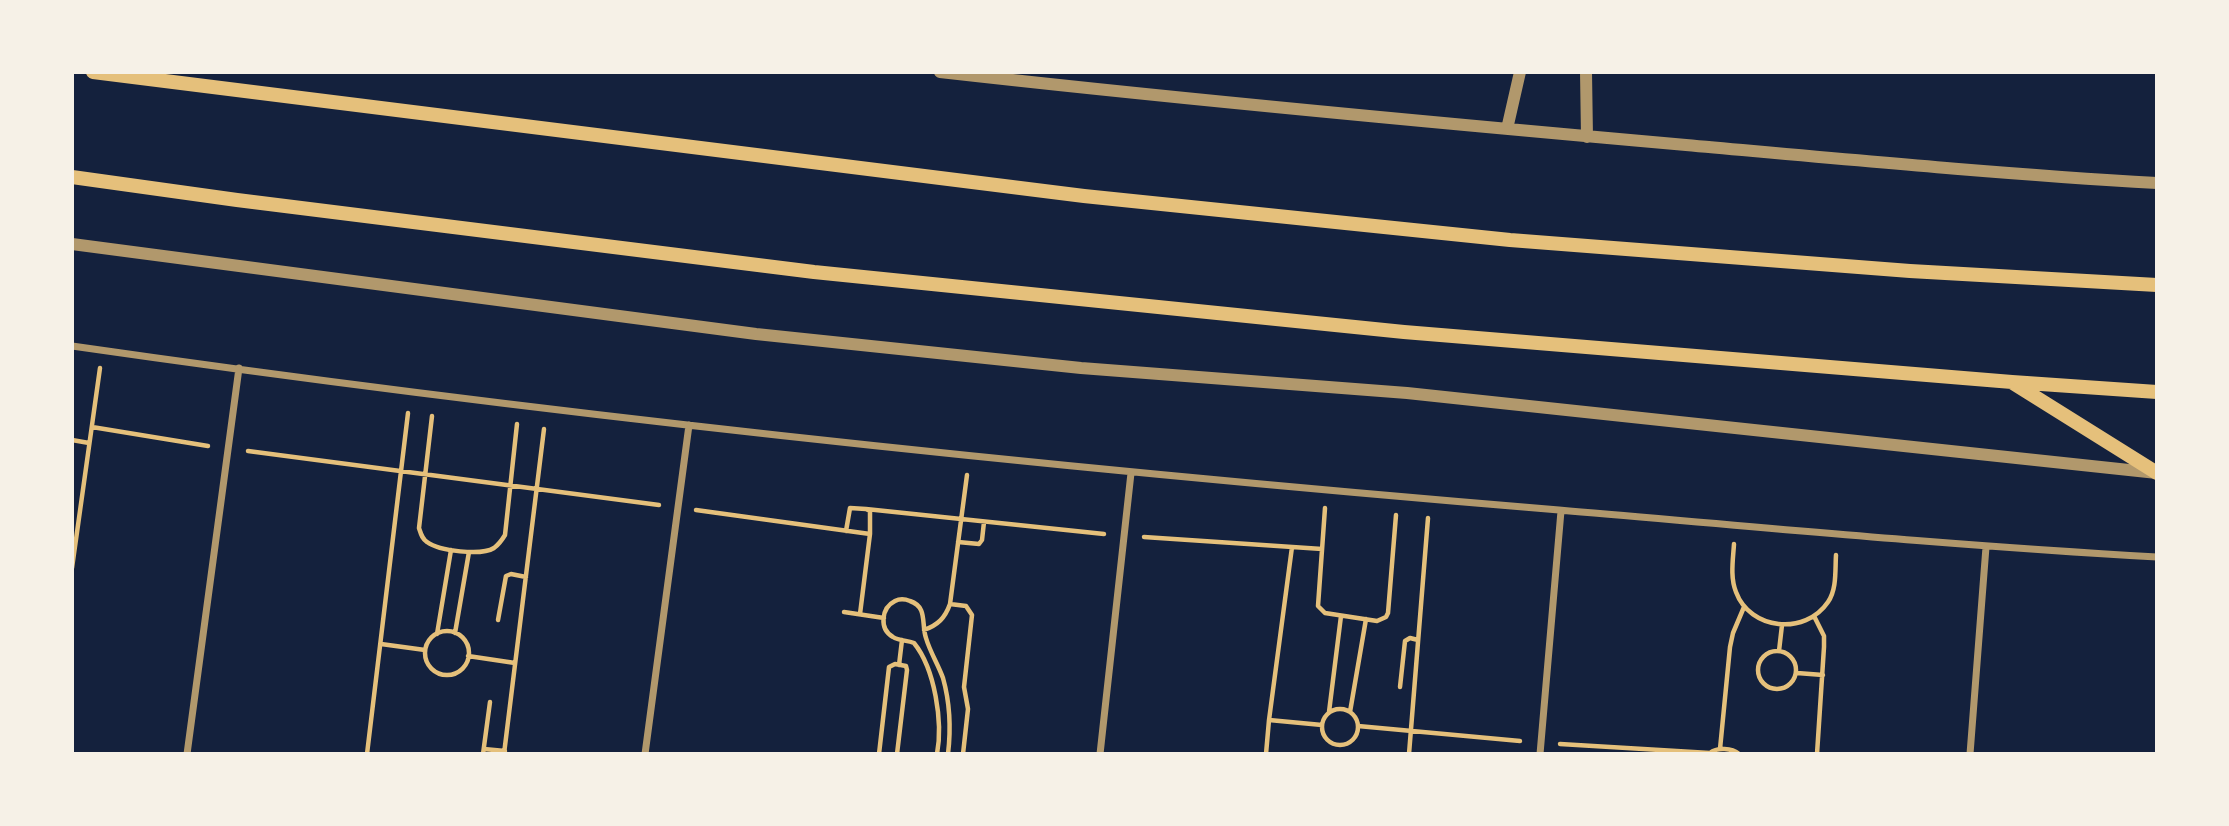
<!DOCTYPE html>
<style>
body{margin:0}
#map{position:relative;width:2229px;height:826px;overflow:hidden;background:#14213d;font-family:Figtree,sans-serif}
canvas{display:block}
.frame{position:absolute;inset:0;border:74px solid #f6f1e7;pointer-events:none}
</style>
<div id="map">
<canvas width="2229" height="826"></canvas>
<div class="frame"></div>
</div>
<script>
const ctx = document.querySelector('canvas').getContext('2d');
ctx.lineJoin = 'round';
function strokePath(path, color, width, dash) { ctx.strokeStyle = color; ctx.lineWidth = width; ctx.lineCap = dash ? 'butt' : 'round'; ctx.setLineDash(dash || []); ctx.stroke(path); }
const path = new Path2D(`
 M 432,416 L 419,528 C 421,534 422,539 427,542 C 439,551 481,556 494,548 C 498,545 502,540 505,535 L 517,424
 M 92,427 L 208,446
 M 72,440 L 89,443
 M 248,451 L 659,505
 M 1325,508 L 1318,606 L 1325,613 L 1377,621 L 1386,617 L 1388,613 L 1396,515
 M 866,509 L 1104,534
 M 696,510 L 870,534
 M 846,531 L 850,508 L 866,509 L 870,511 L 870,534 L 860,614
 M 1144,537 L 1322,549
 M 958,542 L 979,544 L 982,540 L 984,522
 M 1734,544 C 1733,560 1730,577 1736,592 C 1750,630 1805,636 1828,602 C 1837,589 1835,570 1836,555
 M 72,568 L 100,368
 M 950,604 L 966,606 L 972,615 L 964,687 L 968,709 L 963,754
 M 844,612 L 884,618
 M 1814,616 L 1824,636 L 1824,647 L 1817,754
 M 498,620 L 506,576 L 511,574 L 526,577
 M 924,630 C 938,625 945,618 950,604 L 967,475
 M425 653a22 22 0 1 1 44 0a22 22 0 1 1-44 0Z
 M 455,633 L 469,552
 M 437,634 L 451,550
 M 381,644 L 425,650
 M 1779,651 L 1782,625
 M1758 670a19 19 0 1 1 38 0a19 19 0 1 1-38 0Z
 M 468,656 L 515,663
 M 899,665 L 902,640
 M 1797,673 L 1823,675
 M 1400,687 L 1405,641 L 1410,638 L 1418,640
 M1322 727a18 18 0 1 1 36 0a18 18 0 1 1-36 0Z
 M 1329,712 L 1341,616
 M 1350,712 L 1366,619
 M 1269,720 L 1322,725
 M 1358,726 L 1520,741
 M 1560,744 L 1710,753
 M 484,749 L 505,751
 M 1720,749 L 1730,647 L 1733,633 L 1744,607
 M 1710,753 C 1717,747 1732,748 1739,754
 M 367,754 L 408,413
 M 483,754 L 490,702
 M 504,754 L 544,429
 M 879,754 L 889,667 L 895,664 L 906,666 L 907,670 L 897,754
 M 937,754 C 943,722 935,669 914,643 C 907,640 899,641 893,637 C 879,629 881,608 895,601 C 899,599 905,599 910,601 C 928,607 921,624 926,638 C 930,652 938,664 943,678 C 950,703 951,729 948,754
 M 1266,754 L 1269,720 L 1292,547
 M 1409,754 L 1428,518`);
const minor = new Path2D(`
 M 72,346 C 565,417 1062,469 1559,510 C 1758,527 1957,546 2157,557
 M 187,754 L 239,368
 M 645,754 L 689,425
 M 1100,754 L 1131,473
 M 1540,754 L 1561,511
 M 1970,754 L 1986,547`);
const tertiary = new Path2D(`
 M 940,72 C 1188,100 1437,123 1686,145 C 1843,159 2000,174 2157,183
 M 1586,72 L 1587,137
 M 1507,129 L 1520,72
 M 72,244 L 756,334 L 1081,368 L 1407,393 L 2157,473`);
const secondary = new Path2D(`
 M 93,72 L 1084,196 L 1510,240 L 1910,271 L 2157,285
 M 72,177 L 237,200 L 814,272 L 1404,332 L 2012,382 L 2157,392
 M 2013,383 L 2157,473`);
strokePath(path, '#e5c07b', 4.5);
strokePath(minor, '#b1986c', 7);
strokePath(tertiary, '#b1986c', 12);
strokePath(secondary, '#e5c07b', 14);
</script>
